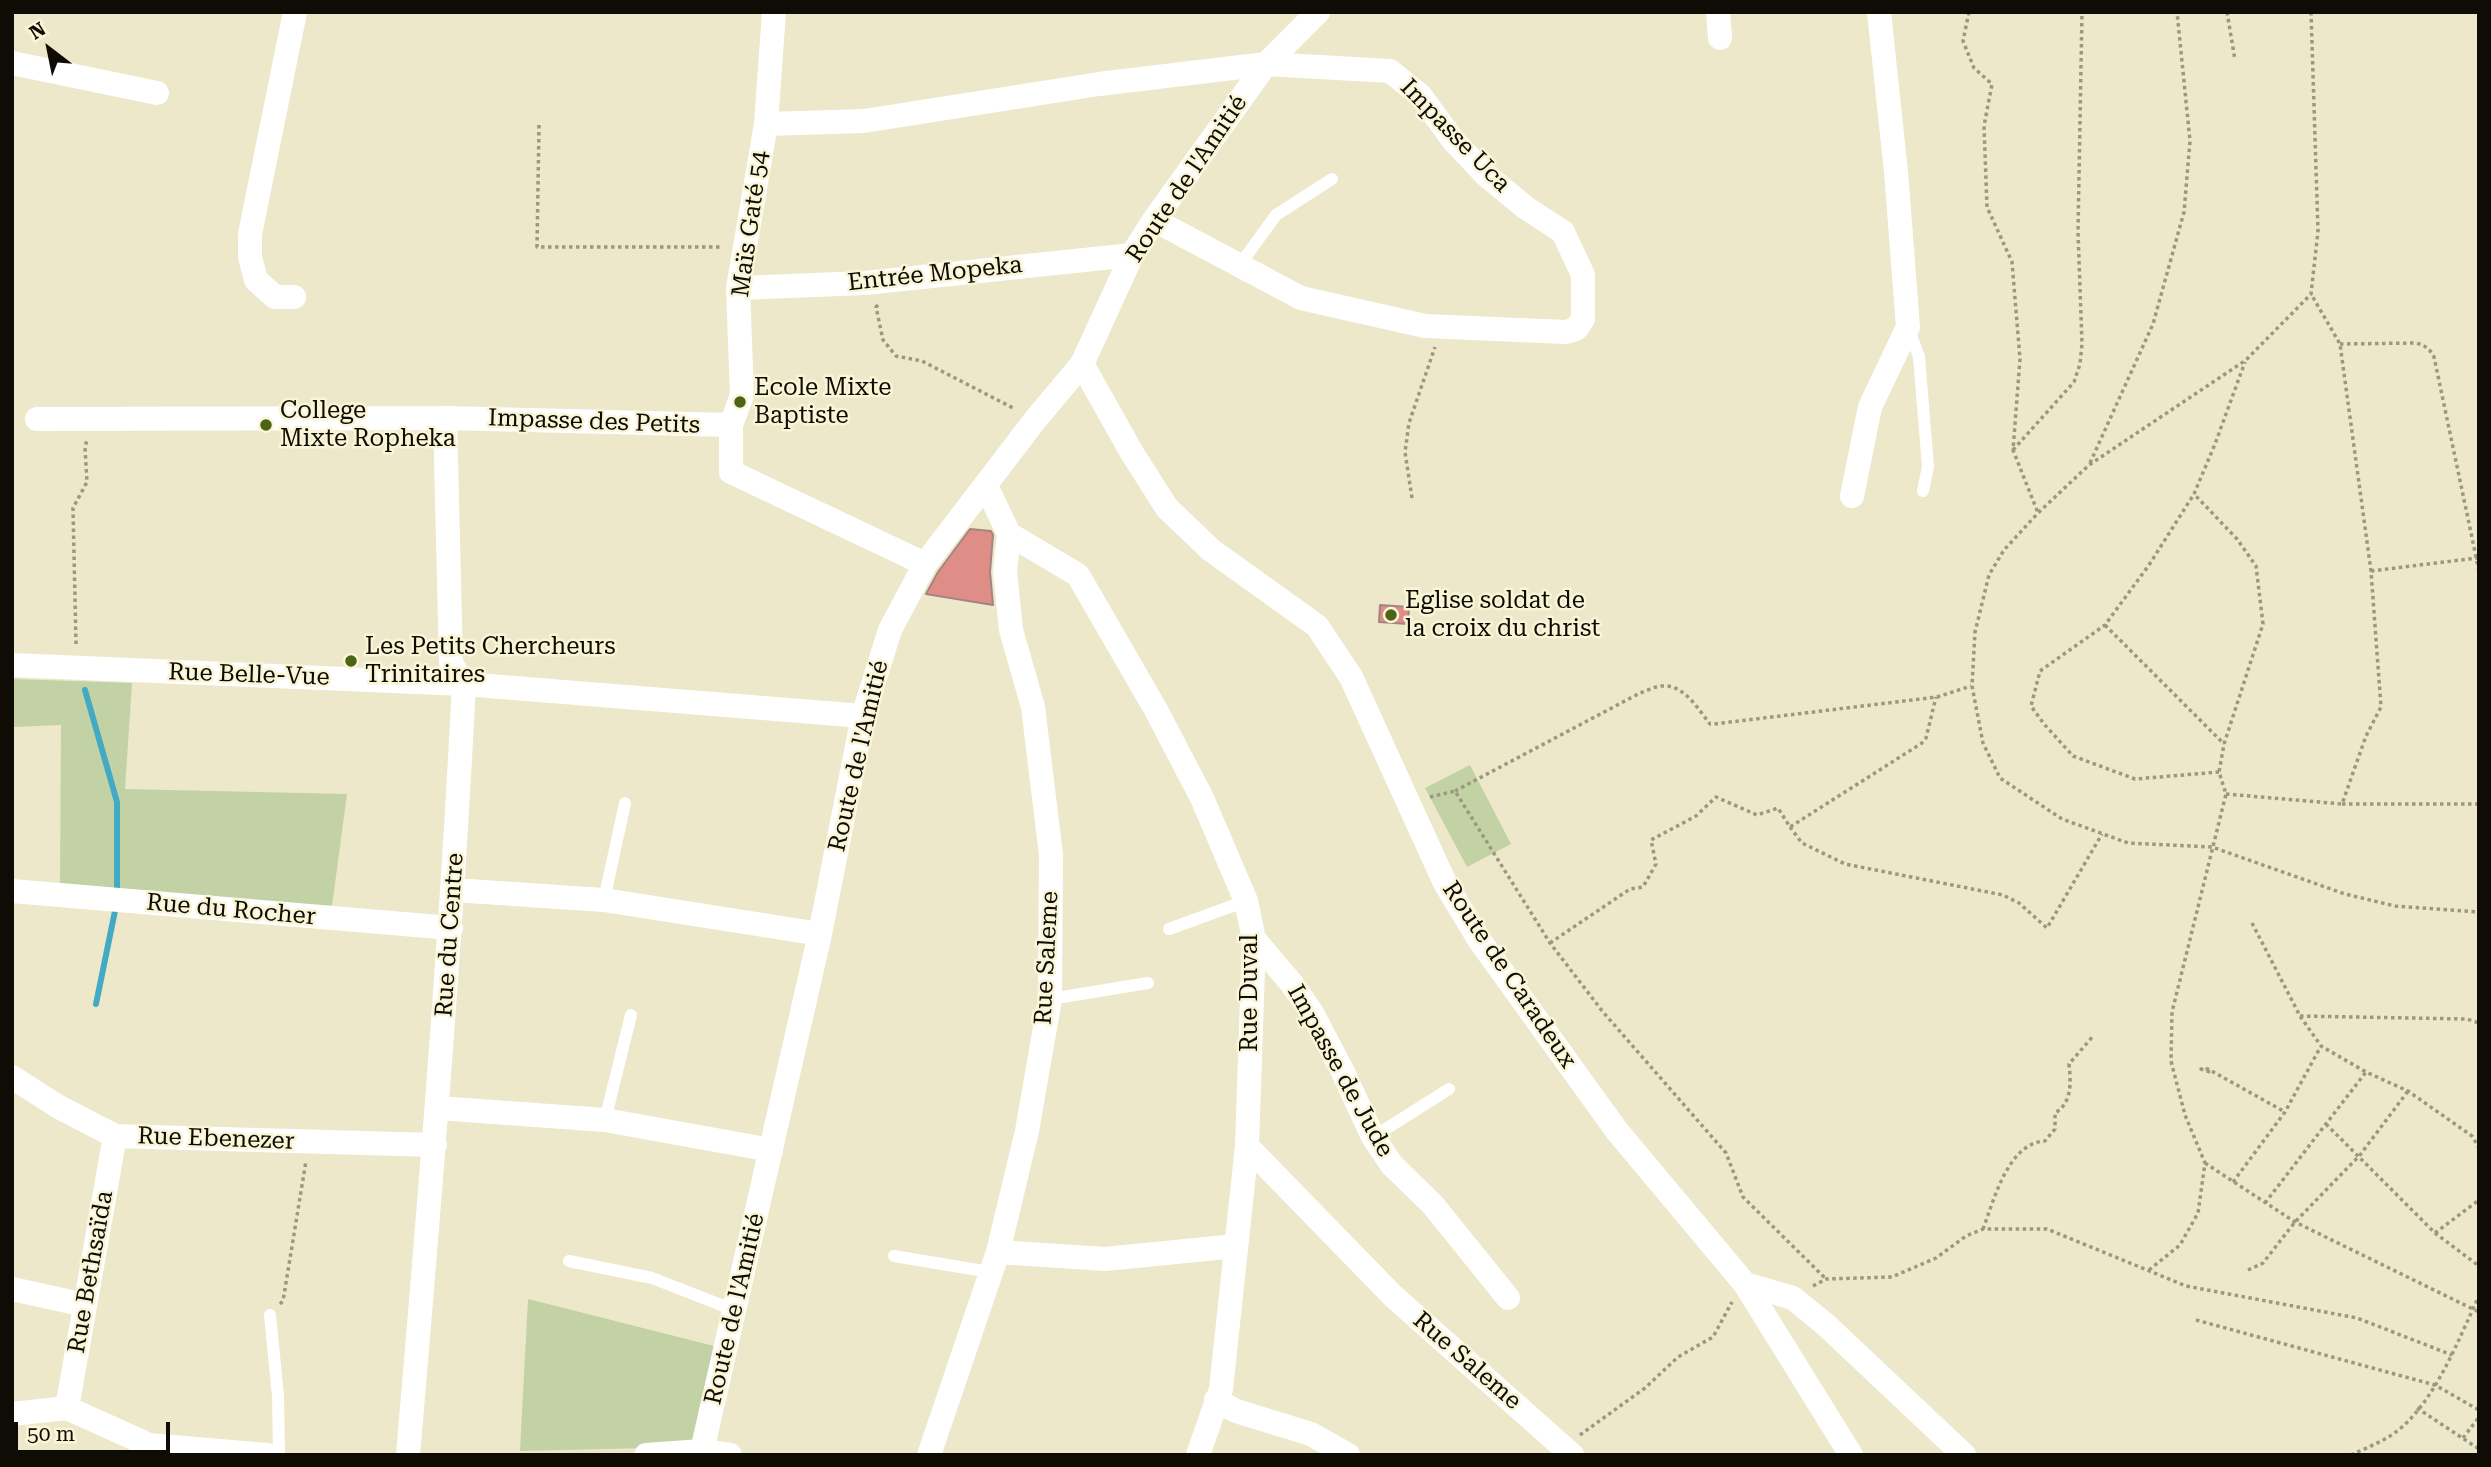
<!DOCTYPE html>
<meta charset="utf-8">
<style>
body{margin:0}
#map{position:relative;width:2491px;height:1467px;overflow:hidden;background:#ede8ca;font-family:"Roboto Serif",serif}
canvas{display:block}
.frame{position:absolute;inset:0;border:14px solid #0e0c04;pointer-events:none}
.north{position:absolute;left:14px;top:14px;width:70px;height:70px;-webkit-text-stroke:5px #faf5d7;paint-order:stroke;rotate:328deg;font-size:19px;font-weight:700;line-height:28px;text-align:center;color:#0e0c04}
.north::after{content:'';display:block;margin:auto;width:24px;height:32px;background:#0e0c04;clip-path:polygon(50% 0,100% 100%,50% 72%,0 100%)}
.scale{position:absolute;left:14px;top:1422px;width:156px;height:32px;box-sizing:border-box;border:4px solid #0e0c04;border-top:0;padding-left:9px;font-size:21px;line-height:24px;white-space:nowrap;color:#0e0c04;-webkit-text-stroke:5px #faf5d7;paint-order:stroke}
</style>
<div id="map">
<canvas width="2491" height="1467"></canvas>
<div class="frame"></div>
<div class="north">N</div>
<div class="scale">50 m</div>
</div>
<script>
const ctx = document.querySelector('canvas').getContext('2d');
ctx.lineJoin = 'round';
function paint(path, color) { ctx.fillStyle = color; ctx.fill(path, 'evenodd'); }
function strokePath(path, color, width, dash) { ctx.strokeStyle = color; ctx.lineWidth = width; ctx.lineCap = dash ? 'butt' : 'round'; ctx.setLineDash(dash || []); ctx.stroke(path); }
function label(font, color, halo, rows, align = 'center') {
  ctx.font = font + ' "Roboto Serif",serif'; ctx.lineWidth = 5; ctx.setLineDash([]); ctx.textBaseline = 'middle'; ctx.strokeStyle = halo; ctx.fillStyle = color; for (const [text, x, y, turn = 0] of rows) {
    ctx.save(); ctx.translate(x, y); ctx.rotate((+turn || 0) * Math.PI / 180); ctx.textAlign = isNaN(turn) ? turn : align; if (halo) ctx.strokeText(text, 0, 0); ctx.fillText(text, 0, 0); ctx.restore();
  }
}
const green = new Path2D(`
 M 12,679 L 132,683 L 125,789 L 347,794 L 332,906 L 60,887 L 61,725 L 12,727 Z
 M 1470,765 L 1511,844 L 1467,867 L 1425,788 Z
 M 528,1299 L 718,1347 L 691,1447 L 520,1451 Z`);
const stream = new Path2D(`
 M 85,690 L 117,802 L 117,895
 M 96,1004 L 116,906`);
const building = new Path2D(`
 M 970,529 L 991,531 L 993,535 L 990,572 L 993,605 L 926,594 L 938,572 Z
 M 1380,605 L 1409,607 L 1408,624 L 1379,622 Z`);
const path = new Path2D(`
 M 1969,12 L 1963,41 L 1974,68 L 1992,84 L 1984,126 L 1987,207 L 2012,262 L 2020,359 L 2013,450 L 2038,513
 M 2227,12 L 2235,60
 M 2311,12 L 2318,231 L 2311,294 L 2246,360 L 2089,465 L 2038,513 L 2004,550 L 1989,575 L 1975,632 L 1972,686 L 1983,743 L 2000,778 L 2062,819 L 2128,843 L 2212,847 L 2345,894 L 2395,906 L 2479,912
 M 539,125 L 537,247 L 722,247
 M 878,305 L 876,307 L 883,340 L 896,356 L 922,361 L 1015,409
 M 2340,344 L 2416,343 C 2426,346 2429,348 2434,357 L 2479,571
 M 2013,450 L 2074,382 L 2080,364 L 2082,344 L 2078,232 L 2082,12
 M 2090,463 L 2153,324 L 2184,212 L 2190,141 L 2177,12
 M 1412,498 L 1405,452 L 1409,423 L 1435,347
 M 2371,571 L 2477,558
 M 2105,625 L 2224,744
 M 76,644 L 73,508 L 87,482 L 85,448 L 87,439
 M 2219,772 L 2135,779 L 2073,756 L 2044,724 L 2031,706 L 2040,671 L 2105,625 L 2149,565 L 2194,494 L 2215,444 L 2245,362
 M 1455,791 L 1640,693 C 1647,691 1655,686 1662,686 C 1684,684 1698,709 1710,724 L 1714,724 L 1937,697 L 1971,686
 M 2226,794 L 2342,804 L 2366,736 L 2381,707 L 2371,571 L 2340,344 L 2311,294
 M 1430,797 L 1455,791 L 1550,943 L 1603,1012 L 1726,1153 L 1743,1197 L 1826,1279
 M 2342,804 L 2479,804
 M 1790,827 L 1802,843 L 1845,864 L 2003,895 L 2019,903 L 2047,928 L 2102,834
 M 2252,923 L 2300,1016 L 2321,1046 L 2366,1072 L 2408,1091 L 2472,1136 L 2479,1148
 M 1550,943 L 1630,889 L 1643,887 L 1656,864 L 1651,840 L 1696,816 L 1716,797 L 1757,815 L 1778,808 L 1790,827 L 1922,743 L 1926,738 L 1936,697
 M 2300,1016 L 2467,1019 L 2479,1023
 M 2210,1072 L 2201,1069 L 2208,1069 L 2285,1112
 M 2326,1124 L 2435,1233 L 2479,1266
 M 2205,1163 L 2295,1222 L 2479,1312
 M 2233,1182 L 2285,1112 L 2321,1046
 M 2265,1203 L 2366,1072
 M 1983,1229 C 1994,1200 2008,1143 2045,1141 L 2055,1129 L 2055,1113 C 2072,1103 2071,1083 2069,1064 L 2094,1035
 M 2435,1233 L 2479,1200
 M 2149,1270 L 2180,1245 L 2198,1213 L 2205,1163 L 2185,1115 L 2171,1061 L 2172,1012 L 2226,794 L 2219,772 L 2224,744 L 2263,624 L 2256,566 L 2237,539 L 2194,494
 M 2248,1270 L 2263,1263 L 2295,1222 L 2360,1155 L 2408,1091
 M 1813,1286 L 1826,1279 L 1892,1277 L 1936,1258 L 1966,1236 L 1983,1229 L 2047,1229 L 2186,1286 L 2357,1318 L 2452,1355
 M 280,1304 L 283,1301 L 306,1161
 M 2196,1320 L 2435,1385 L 2479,1410
 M 2417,1408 L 2479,1449
 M 1580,1435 L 1645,1388 L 1678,1357 L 1713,1337 L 1732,1302
 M 2463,1438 L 2479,1417
 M 2351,1455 C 2362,1450 2374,1445 2385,1439 C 2431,1414 2457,1342 2479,1296`);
const service = new Path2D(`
 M 1239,266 L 1276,215 L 1332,179
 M 1909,330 L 1919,357 L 1928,467 L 1923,491
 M 604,900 L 625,803
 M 1169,929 L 1246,901
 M 1050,999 L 1148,983
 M 605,1120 L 631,1015
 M 1373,1137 L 1449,1089
 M 894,1256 L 990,1272
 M 569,1261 L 652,1278 L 734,1310
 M 270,1315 L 278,1396 L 279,1455`);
const minor = new Path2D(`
 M 774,12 L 766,124 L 738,288 L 742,395 L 731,425 L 731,472 L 925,564
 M 1718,12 L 1720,38
 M 12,63 L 157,93
 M 766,124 L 864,121 L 1099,84 L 1266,64 L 1390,71 L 1420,95 L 1453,140 L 1486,175 L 1526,208 L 1563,232 L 1583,275 L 1583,319 L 1576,329 L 1566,332 L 1425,326 L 1301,298 L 1154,220
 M 738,288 L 865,283 L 1132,255
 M 294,297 L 275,297 L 256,280 L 250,257 L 250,234 L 295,12
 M 1082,364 L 1132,453 L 1167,508 L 1211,550 L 1317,626 L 1351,677 L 1445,883 L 1480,941 L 1617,1131 L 1745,1284 L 1851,1455
 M 37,419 L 445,418 L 731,425
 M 986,486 L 1009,534 L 1078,575 L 1156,710 L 1202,798 L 1246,901 L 1254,939 L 1247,1146 L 1221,1389 L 1198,1455
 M 1852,496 L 1870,407 L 1908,327 L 1896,172 L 1879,12
 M 12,665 L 464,684 L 863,716
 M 453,890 L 604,900 L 820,934
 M 12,891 L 451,928
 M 1254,939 L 1292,984 L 1312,1013 L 1342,1070 L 1373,1137 L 1392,1165 L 1433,1205 L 1508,1298
 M 12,1077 L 57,1106 L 115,1136 L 435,1145
 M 438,1108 L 605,1120 L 771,1150
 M 1247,1146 L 1393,1296 L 1572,1455
 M 998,1252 L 1105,1259 L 1236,1246
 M 1745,1284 L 1793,1298 L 1826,1325 L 1964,1455
 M 12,1289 L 85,1305
 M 1216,1400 L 1236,1411 L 1311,1434 L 1348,1455
 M 67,1408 L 115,1136
 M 12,1414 L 67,1408 L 149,1445 L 267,1455
 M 408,1455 C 430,1198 451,942 464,684 L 451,663 L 445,418
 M 646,1455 L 702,1451 L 730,1455
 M 701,1455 L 820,934 L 863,716 L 890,630 L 925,564 L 1035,420 L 1082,364 L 1132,255 L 1154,220 L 1266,64 L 1318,12
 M 929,1455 L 998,1252 L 1027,1131 L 1050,999 L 1051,855 L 1033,707 L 1011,630 L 1005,571 L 1009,534`);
const markers = [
 [740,402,7,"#4b6415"],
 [266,425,7,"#4b6415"],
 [1391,615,7,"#4b6415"],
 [351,661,7,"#4b6415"]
];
const streetNames = [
 ["Impasse Uca",1455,136,46],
 ["Route de l'Amitié",1187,179,-56],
 ["Maïs Gaté 54",751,224,-82],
 ["Entrée Mopeka",935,274,-6],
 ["Impasse des Petits",594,422,2],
 ["Rue Belle-Vue",249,675,2],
 ["Route de l'Amitié",859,756,-77],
 ["Rue du Rocher",231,910,5],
 ["Rue du Centre",450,935,-86],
 ["Rue Saleme",1047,958,-87],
 ["Route de Caradeux",1509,975,56],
 ["Rue Duval",1250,993,-90],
 ["Impasse de Jude",1340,1071,61],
 ["Rue Ebenezer",216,1139,2],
 ["Rue Bethsaïda",91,1272,-80],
 ["Route de l'Amitié",735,1309,-77],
 ["Rue Saleme",1467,1361,41]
];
const poiNames = [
 ["Ecole Mixte",754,388],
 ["Baptiste",754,416],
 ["College",280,411],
 ["Mixte Ropheka",280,439],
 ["Eglise soldat de",1405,601],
 ["la croix du christ",1405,629],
 ["Les Petits Chercheurs",365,647],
 ["Trinitaires",365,675]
];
paint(green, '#c2d2a5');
strokePath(stream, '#43aac4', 6);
paint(building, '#df8e87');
strokePath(building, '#a48481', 2);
strokePath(path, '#9b9781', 3.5, [3.5, 3.5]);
strokePath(service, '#fff', 12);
strokePath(minor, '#fff', 24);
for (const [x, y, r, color] of markers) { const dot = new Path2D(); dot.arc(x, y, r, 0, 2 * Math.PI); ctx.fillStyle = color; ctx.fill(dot); strokePath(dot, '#faf5d7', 2.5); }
label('24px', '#0e0c04', '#faf5d7', streetNames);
label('24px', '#0e0c04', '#faf5d7', poiNames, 'left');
</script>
